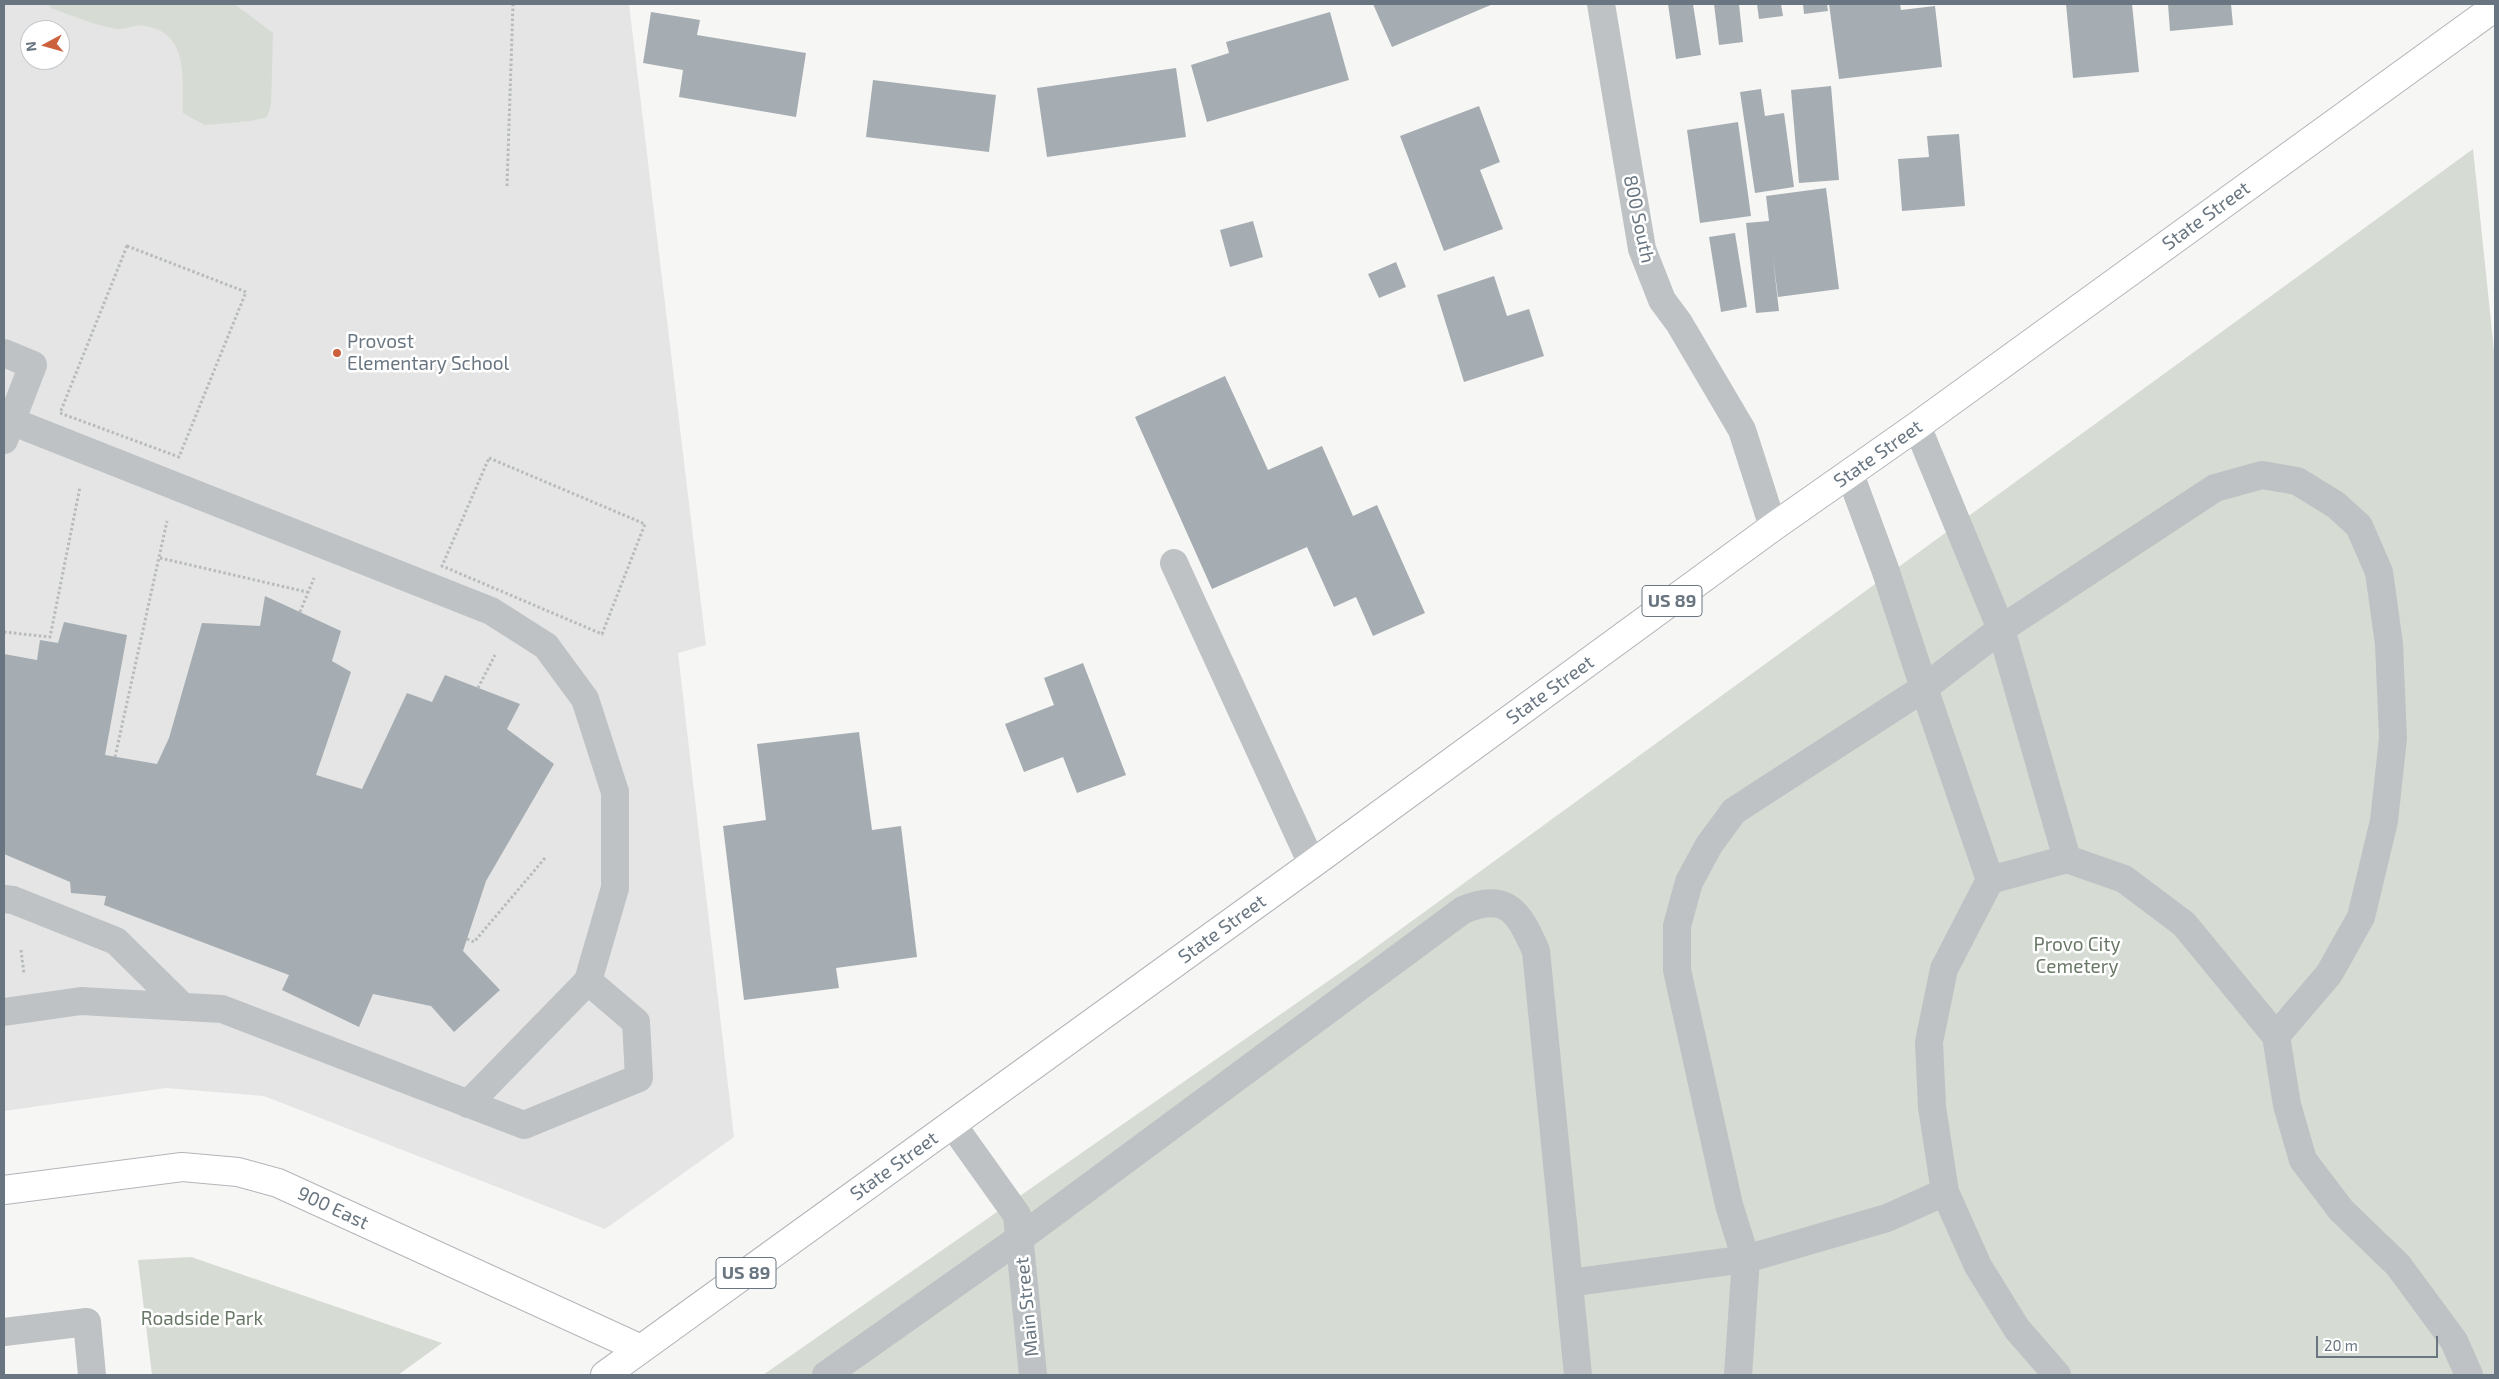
<!DOCTYPE html>
<style>
body{margin:0}
#map{position:relative;width:2499px;height:1379px;overflow:hidden;background:#f6f6f4;font-family:"Exo 2",sans-serif}
canvas{display:block}
.frame{position:absolute;inset:0;border:5px solid #697681;pointer-events:none}
.north{position:absolute;left:20px;top:20px;width:50px;height:50px;box-sizing:border-box;background:#fff;border:1px solid #c3c8cd;border-radius:50%;rotate:264deg;font-size:14px;font-weight:700;line-height:20px;text-align:center;color:#697681}
.north::after{content:'';display:block;margin:auto;width:18px;height:22px;background:#cc613e;clip-path:polygon(50% 0,100% 100%,50% 72%,0 100%)}
.scale{position:absolute;left:2316px;top:1336px;width:122px;height:22px;box-sizing:border-box;border:2px solid #697681;border-top:0;padding-left:6px;font-size:15px;line-height:18px;white-space:nowrap;color:#697681;-webkit-text-stroke:4px #fff;paint-order:stroke}
</style>
<div id="map">
<canvas width="2499" height="1379"></canvas>
<div class="frame"></div>
<div class="north">N</div>
<div class="scale">20 m</div>
</div>
<script>
const ctx = document.querySelector('canvas').getContext('2d');
ctx.lineJoin = 'round';
function paint(path, color) { ctx.fillStyle = color; ctx.fill(path, 'evenodd'); }
function strokePath(path, color, width, dash) { ctx.strokeStyle = color; ctx.lineWidth = width; ctx.lineCap = dash ? 'butt' : 'round'; ctx.setLineDash(dash || []); ctx.stroke(path); }
function label(font, color, halo, rows, align = 'center') {
  ctx.font = font + ' "Exo 2",sans-serif'; ctx.lineWidth = 5; ctx.setLineDash([]); ctx.textBaseline = 'middle'; ctx.strokeStyle = halo; ctx.fillStyle = color; for (const [text, x, y, turn = 0] of rows) {
    ctx.save(); ctx.translate(x, y); ctx.rotate((+turn || 0) * Math.PI / 180); ctx.textAlign = isNaN(turn) ? turn : align; if (halo) ctx.strokeText(text, 0, 0); ctx.fillText(text, 0, 0); ctx.restore();
  }
}
const built = new Path2D(`
 M 4,4 L 629,4 L 706,645 L 678,653 L 734,1137 L 605,1229 L 264,1096 L 166,1088 L 4,1111 ZM 30,30 L 60,30 L 60,60 L 30,60 Z`);
const green = new Path2D(`
 M 48,4 L 234,4 L 273,33 L 271,105 L 267,117 L 251,121 L 205,125 L 183,113 C 182,79 190,32 144,26 C 135,24 126,30 117,29 C 95,25 72,16 51,8 Z
 M 2473,149 L 2495,360 L 2495,1375 L 763,1375 L 1357,961 Z
 M 191,1257 L 442,1343 L 398,1375 L 152,1375 L 138,1260 Z`);
const building = new Path2D(`
 M 1373,4 L 1493,4 L 1392,47 Z
 M 1668,4 L 1693,4 L 1701,55 L 1676,59 Z
 M 1714,4 L 1739,4 L 1743,42 L 1719,45 Z
 M 1757,4 L 1781,4 L 1783,16 L 1759,19 Z
 M 1803,4 L 1827,4 L 1828,11 L 1804,14 Z
 M 1829,4 L 1900,4 L 1901,10 L 1935,6 L 1942,67 L 1839,79 Z
 M 2066,4 L 2132,4 L 2139,72 L 2073,78 Z
 M 2168,4 L 2231,4 L 2233,25 L 2170,31 Z
 M 651,12 L 700,20 L 697,35 L 806,53 L 796,117 L 679,97 L 683,70 L 643,63 Z
 M 1330,12 L 1349,80 L 1207,122 L 1191,65 L 1229,53 L 1226,42 Z
 M 1176,68 L 1186,137 L 1047,157 L 1037,88 Z
 M 873,80 L 996,95 L 989,152 L 866,137 Z
 M 1831,86 L 1839,180 L 1799,183 L 1791,90 Z
 M 1761,89 L 1765,116 L 1784,113 L 1794,187 L 1755,193 L 1740,92 Z
 M 1479,106 L 1500,162 L 1480,170 L 1503,229 L 1444,251 L 1400,136 Z
 M 1738,122 L 1751,216 L 1700,223 L 1687,130 Z
 M 1959,134 L 1965,206 L 1902,211 L 1898,159 L 1929,157 L 1927,136 Z
 M 1826,188 L 1839,289 L 1778,297 L 1773,258 L 1779,311 L 1756,313 L 1746,223 L 1769,221 L 1766,196 Z
 M 1253,221 L 1263,257 L 1230,267 L 1220,230 Z
 M 1735,233 L 1747,307 L 1721,312 L 1709,237 Z
 M 1396,262 L 1406,287 L 1379,298 L 1368,274 Z
 M 1494,276 L 1507,316 L 1529,309 L 1544,356 L 1464,382 L 1437,295 Z
 M 1225,376 L 1268,470 L 1322,446 L 1353,516 L 1377,505 L 1425,613 L 1373,636 L 1356,597 L 1334,607 L 1307,547 L 1212,589 L 1135,417 Z
 M 265,596 L 341,631 L 332,661 L 351,672 L 316,775 L 362,789 L 407,693 L 432,702 L 445,675 L 520,704 L 507,729 L 554,764 L 486,881 L 463,951 L 500,990 L 454,1032 L 431,1006 L 373,994 L 359,1027 L 282,990 L 289,975 L 104,905 L 106,896 L 71,893 L 70,882 L 4,854 L 4,654 L 37,660 L 40,640 L 58,643 L 64,622 L 127,635 L 105,755 L 157,764 L 169,738 L 202,623 L 260,626 Z
 M 1083,663 L 1126,775 L 1077,793 L 1063,757 L 1024,772 L 1005,724 L 1054,705 L 1044,678 Z
 M 859,732 L 872,830 L 901,826 L 917,957 L 836,968 L 839,988 L 744,1000 L 723,826 L 766,820 L 757,744 Z`);
const path = new Path2D(`
 M 507,186 L 513,4
 M 127,246 L 246,292 L 179,457 L 60,413 Z
 M 489,458 L 645,524 L 602,634 L 442,566 Z
 M 160,558 L 307,592
 M 300,612 L 314,578
 M 4,632 L 50,637 L 80,487
 M 478,688 L 495,655
 M 115,757 L 167,521
 M 467,939 L 474,942 L 545,858
 M 21,950 L 24,974`);
const minor = new Path2D(`
 M 1601,4 L 1642,249 L 1662,300 L 1679,323 L 1742,430 L 1773,527
 M 4,353 L 33,365 L 4,440
 M 11,421 L 491,611 L 546,646 L 585,699 L 615,792 L 615,888 L 588,981 L 468,1104
 M 1917,426 L 2001,629 L 2067,859
 M 1174,563 L 1312,864
 M 1990,880 L 2067,859 L 2124,879 L 2184,924 L 2276,1036 L 2287,1105 L 2303,1160 L 2341,1210 L 2398,1265 L 2454,1341 L 2469,1375
 M 4,899 L 13,900 L 116,941 L 183,1007
 M 4,1012 L 81,1001 L 222,1009 L 524,1125 L 639,1078 L 636,1022 L 588,981
 M 952,1124 L 1017,1215 L 1033,1375
 M 1569,1283 L 1746,1259 L 1887,1218 L 1945,1192
 M 4,1332 L 87,1322 L 92,1375
 M 826,1375 L 1020,1238 L 1463,910 C 1508,891 1519,913 1536,951 L 1578,1375
 M 1738,1375 L 1746,1259 L 1729,1205 L 1677,970 L 1677,926 L 1689,882 L 1709,845 L 1734,811 L 1924,688 L 1885,569 L 1850,474
 M 2057,1375 L 2017,1329 L 1978,1266 L 1945,1192 L 1932,1107 L 1929,1042 L 1944,969 L 1990,880 L 1924,688 L 2001,629 L 2215,488 L 2262,475 L 2297,481 L 2336,505 L 2359,526 L 2379,572 L 2389,644 L 2393,738 L 2384,821 L 2361,917 L 2329,974 L 2276,1036`);
const major = new Path2D(`
 M 4,1190 L 182,1167 L 238,1172 L 278,1183 L 641,1349
 M 605,1375 L 1312,864 L 1773,527 L 1917,426 L 2495,7`);
const markers = [
 [337,353,5,"#cc613e"]
];
const shields = [
 [1672,601,60],
 [746,1273,60]
];
const shieldNames = [
 ["US 89",1672,601],
 ["US 89",746,1273]
];
const streetNames = [
 ["State Street",2206,216,-36],
 ["800 South",1639,219,78],
 ["State Street",1878,454,-35],
 ["State Street",1550,690,-36],
 ["State Street",1222,929,-36],
 ["State Street",894,1166,-36],
 ["900 East",333,1208,25],
 ["Main Street",1027,1307,-96]
];
const poiNames = [
 ["Provost",347,342],
 ["Elementary School",347,364]
];
const parkNames = [
 ["Provo City",2077,945],
 ["Cemetery",2077,967],
 ["Roadside Park",202,1319]
];
paint(built, '#e4e5e4');
paint(green, '#d6dbd3');
paint(building, '#a6adb2');
strokePath(major, '#b2b6b9', 30);
strokePath(path, '#b8bbbd', 3, [2.5, 2.5]);
strokePath(minor, '#bec2c5', 28);
strokePath(major, '#fff', 28);
for (const [x, y, r, color] of markers) { const dot = new Path2D(); dot.arc(x, y, r, 0, 2 * Math.PI); ctx.fillStyle = color; ctx.fill(dot); strokePath(dot, '#fff', 2); }
for (const [x, y, w] of shields) { const box = new Path2D(); box.roundRect(x - w / 2, y - 15.5, w, 31, 4); ctx.fillStyle = '#fff'; ctx.fill(box); strokePath(box, '#697681', 1); }
label('bold 18px', '#697681', null, shieldNames);
label('19px', '#697681', '#fff', streetNames);
label('19px', '#697681', '#fff', poiNames, 'left');
label('19px', '#6a7967', '#fff', parkNames);
</script>
